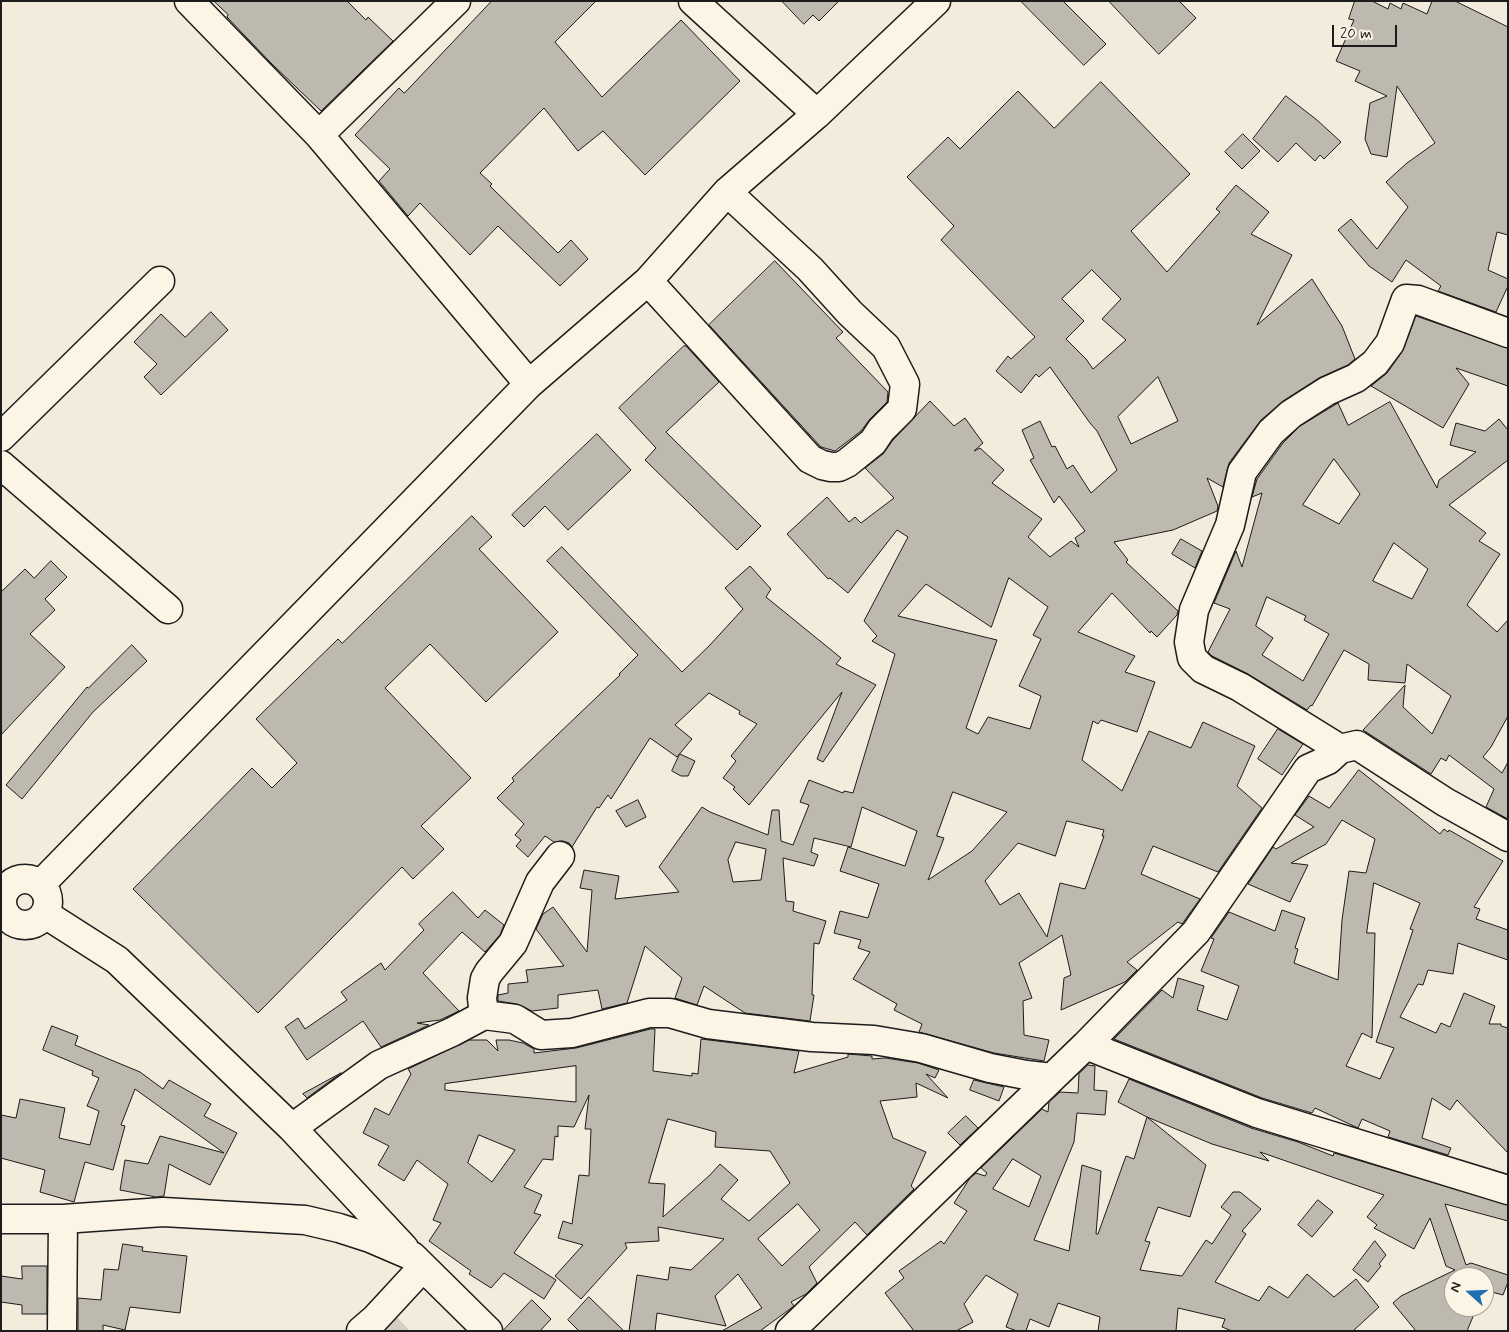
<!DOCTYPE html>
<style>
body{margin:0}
#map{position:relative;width:1509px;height:1332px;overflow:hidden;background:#f3ecdd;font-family:Mynerve,sans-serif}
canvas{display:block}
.frame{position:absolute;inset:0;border:2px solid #1c1c1c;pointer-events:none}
.north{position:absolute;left:1444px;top:1267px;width:50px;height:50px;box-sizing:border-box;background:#fcf5e5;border:1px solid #a29e95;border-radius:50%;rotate:290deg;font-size:14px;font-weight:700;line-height:20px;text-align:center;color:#1c1c1c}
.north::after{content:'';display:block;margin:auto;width:18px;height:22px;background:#1f6fb2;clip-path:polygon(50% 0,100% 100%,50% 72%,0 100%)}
.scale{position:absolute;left:1332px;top:25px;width:65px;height:22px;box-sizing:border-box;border:2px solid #1c1c1c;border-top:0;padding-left:6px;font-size:15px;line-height:18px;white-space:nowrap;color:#1c1c1c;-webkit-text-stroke:4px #fcf5e5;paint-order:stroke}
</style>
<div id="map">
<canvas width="1509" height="1332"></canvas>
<div class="frame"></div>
<div class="north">N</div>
<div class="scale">20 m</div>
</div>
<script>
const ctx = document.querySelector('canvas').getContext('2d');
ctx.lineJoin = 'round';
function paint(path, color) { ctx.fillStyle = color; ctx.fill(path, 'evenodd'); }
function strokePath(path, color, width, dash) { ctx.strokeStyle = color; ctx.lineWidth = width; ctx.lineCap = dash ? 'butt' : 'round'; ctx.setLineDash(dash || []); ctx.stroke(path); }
const green = new Path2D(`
 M 392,1312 L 410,1331 L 374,1331 Z`);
const building = new Path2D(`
 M 214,1 L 347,1 L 366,20 L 368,17 L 393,41 L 321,111 L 271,63 L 227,17 L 228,15 Z
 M 492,1 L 596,1 L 555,42 L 602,97 L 681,20 L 740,81 L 645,175 L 603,131 L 578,151 L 544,108 L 480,173 L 492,184 L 490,186 L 558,253 L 571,240 L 588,259 L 560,286 L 498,226 L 470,255 L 420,203 L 408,216 L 379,181 L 390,169 L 355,135 L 399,88 L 404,93 Z
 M 782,1 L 839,1 L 819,21 L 813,15 L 804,24 Z
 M 1021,1 L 1063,1 L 1106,44 L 1084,65 Z
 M 1109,1 L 1179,1 L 1196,18 L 1159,54 Z
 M 1355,1 L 1372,1 L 1388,9 L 1390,3 L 1401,9 L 1403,3 L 1427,14 L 1432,1 L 1455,1 L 1508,27 L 1508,235 L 1497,232 L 1488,270 L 1508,279 L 1508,286 L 1496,312 L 1438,291 L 1441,286 L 1406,260 L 1392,282 L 1369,266 L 1338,230 L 1351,219 L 1377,249 L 1408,207 L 1386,182 L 1407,163 L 1435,143 L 1397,86 L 1387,157 L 1371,154 L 1365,139 L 1370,103 L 1387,96 L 1355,81 L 1360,71 L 1336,61 L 1354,20 L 1349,19 Z
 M 1101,82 L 1190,174 L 1131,231 L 1167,272 L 1220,212 L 1216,209 L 1236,185 L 1269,212 L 1251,234 L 1292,255 L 1257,325 L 1312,279 L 1342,326 L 1355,359 L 1348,365 L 1319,378 L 1283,401 L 1261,420 L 1229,463 L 1223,487 L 1207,478 L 1218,506 L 1217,511 L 1173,530 L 1114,542 L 1128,560 L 1126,562 L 1178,611 L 1177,615 L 1157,637 L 1151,631 L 1150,633 L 1112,593 L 1078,632 L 1135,656 L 1125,672 L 1155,682 L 1137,732 L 1101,720 L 1098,724 L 1093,721 L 1082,760 L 1122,791 L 1149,731 L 1191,748 L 1203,722 L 1255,746 L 1237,786 L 1262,808 L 1218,872 L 1153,846 L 1141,874 L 1200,899 L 1182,924 L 1178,922 L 1127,962 L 1137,970 L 1125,982 L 1061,1010 L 1064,978 L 1071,975 L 1062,935 L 1019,963 L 1032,998 L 1023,1001 L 1024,1035 L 1049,1040 L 1044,1061 L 994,1053 L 919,1032 L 922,1024 L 894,1010 L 897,1004 L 853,979 L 870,952 L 858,948 L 861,940 L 834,933 L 840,911 L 868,918 L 879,884 L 840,871 L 848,847 L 905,866 L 917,831 L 862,807 L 851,847 L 814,838 L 811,852 L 818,855 L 814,866 L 783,858 L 786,901 L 794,902 L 793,911 L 826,921 L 819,944 L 814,943 L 812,995 L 814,995 L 810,1021 L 745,1013 L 704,986 L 697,1005 L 675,998 L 682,978 L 645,946 L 627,1003 L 602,1009 L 598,990 L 558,995 L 558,1008 L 532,1011 L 517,1004 L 498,1001 L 498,995 L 508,993 L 508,984 L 528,982 L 526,970 L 564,966 L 536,929 L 543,914 L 553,907 L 587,952 L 592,890 L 580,888 L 584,870 L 619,876 L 615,899 L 679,892 L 659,867 L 702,807 L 710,812 L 768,835 L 772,810 L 779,810 L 781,841 L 793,845 L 809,805 L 800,802 L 809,780 L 843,793 L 844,791 L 853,793 L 895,654 L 872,641 L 877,636 L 864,621 L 908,537 L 897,530 L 848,593 L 830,578 L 828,579 L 787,534 L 827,497 L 849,522 L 855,517 L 861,523 L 894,498 L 865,468 L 883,454 L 893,440 L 930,401 L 954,426 L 965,418 L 983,443 L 974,451 L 980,448 L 1004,470 L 992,483 L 1042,519 L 1028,537 L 1050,557 L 1071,541 L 1079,547 L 1075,538 L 1085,531 L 1059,496 L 1054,503 L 1030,460 L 1034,458 L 1022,430 L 1040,421 L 1052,447 L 1055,446 L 1067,469 L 1073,465 L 1091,493 L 1117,470 L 1097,431 L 1090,423 L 1050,367 L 1039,377 L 1036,374 L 1021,393 L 996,371 L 1008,356 L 1011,359 L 1035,337 L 941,240 L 954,226 L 907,177 L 948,137 L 960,149 L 1018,91 L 1054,128 ZM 1092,270 L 1121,299 L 1102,319 L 1126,340 L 1093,369 L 1086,359 L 1066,339 L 1084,321 L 1062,299 ZM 1158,377 L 1178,421 L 1131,444 L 1118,417 ZM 1009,578 L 1048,607 L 1033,635 L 1041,639 L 1019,686 L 1041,696 L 1030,729 L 988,717 L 978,734 L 966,728 L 997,640 L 898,616 L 926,584 L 991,627 ZM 953,792 L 1007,812 L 972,851 L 928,880 L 944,838 L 937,836 ZM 1067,821 L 1104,830 L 1102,836 L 1104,836 L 1085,889 L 1060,883 L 1047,937 L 1019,893 L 1000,905 L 985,881 L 1018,843 L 1055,856 ZM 736,842 L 766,849 L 761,880 L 733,882 L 728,860 Z
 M 1286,96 L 1317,120 L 1341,142 L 1324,159 L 1320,155 L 1315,161 L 1296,143 L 1278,162 L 1253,139 Z
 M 1243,134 L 1260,151 L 1242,169 L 1225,152 Z
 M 775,261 L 843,332 L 836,338 L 888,392 L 887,402 L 870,419 L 861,431 L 835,451 L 821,447 L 709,325 Z
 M 211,312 L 228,330 L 161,395 L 144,377 L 157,364 L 134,342 L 161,314 L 185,337 Z
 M 1416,316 L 1508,348 L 1508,386 L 1456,368 L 1469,384 L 1443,428 L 1371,386 L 1387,373 L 1402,352 Z
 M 684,346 L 686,346 L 719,382 L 666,432 L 761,526 L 737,550 L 645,460 L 656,448 L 619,408 Z
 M 1390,402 L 1437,488 L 1439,480 L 1476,452 L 1450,445 L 1456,423 L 1485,431 L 1499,419 L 1508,430 L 1508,460 L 1449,505 L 1486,533 L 1479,541 L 1500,554 L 1467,605 L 1497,632 L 1508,620 L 1508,716 L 1491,747 L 1483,757 L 1502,773 L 1508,762 L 1508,819 L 1486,807 L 1494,789 L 1449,755 L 1446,761 L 1441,758 L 1431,774 L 1363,730 L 1405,685 L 1403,707 L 1432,734 L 1451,696 L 1407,664 L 1405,683 L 1368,680 L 1369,664 L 1344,650 L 1312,706 L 1311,705 L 1307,710 L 1248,674 L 1212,656 L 1208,652 L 1230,609 L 1214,603 L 1236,551 L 1242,567 L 1262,493 L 1252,497 L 1257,479 L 1283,443 L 1300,426 L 1338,403 L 1348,425 ZM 1334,459 L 1360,494 L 1339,524 L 1303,505 ZM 1394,543 L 1428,569 L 1412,599 L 1373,581 ZM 1267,597 L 1306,616 L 1304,620 L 1329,634 L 1303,681 L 1262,655 L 1273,638 L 1256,626 Z
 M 597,434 L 631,470 L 568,530 L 545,506 L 524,527 L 512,515 Z
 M 472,516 L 492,537 L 479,549 L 558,632 L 486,702 L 430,644 L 385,688 L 471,778 L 421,826 L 444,849 L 413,879 L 402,867 L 258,1013 L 133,889 L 252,768 L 272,788 L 297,763 L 256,719 L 338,639 L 342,643 Z
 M 1181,539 L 1202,551 L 1195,568 L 1172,554 Z
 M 562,547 L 682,672 L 709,646 L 743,609 L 725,588 L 750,566 L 771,589 L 766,597 L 841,658 L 836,664 L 876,685 L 823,762 L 817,759 L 842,692 L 749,805 L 733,789 L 735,787 L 723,778 L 736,761 L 731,756 L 757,724 L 739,714 L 740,711 L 709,693 L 675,725 L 692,739 L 677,757 L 650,738 L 611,799 L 608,795 L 599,808 L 597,807 L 572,847 L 569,843 L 563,841 L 554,842 L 545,836 L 528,857 L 516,846 L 521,840 L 515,835 L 524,824 L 497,798 L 514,781 L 512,778 L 620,675 L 619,674 L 638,655 L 547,561 Z
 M 51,561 L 67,577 L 45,599 L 55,610 L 30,634 L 65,667 L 1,735 L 1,592 L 25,569 L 34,578 Z
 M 132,645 L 147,661 L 93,712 L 22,799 L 6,785 L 87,687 L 88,688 Z
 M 1278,729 L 1303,744 L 1282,775 L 1258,759 Z
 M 680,754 L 695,761 L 688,776 L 681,776 L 672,771 Z
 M 1359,770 L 1440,834 L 1444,829 L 1448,832 L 1449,830 L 1503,861 L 1474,907 L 1480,909 L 1476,919 L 1508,930 L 1508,960 L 1458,943 L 1453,974 L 1428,970 L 1423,985 L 1418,984 L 1400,1017 L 1436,1033 L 1441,1023 L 1450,1027 L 1464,993 L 1495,1006 L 1489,1024 L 1501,1024 L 1501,1026 L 1508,1028 L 1508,1153 L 1457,1100 L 1450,1110 L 1432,1098 L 1422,1138 L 1451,1148 L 1448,1155 L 1388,1137 L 1390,1131 L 1362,1119 L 1358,1128 L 1315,1108 L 1312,1113 L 1262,1098 L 1114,1039 L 1162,990 L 1173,998 L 1178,978 L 1204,986 L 1197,1010 L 1227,1020 L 1239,986 L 1201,971 L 1214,939 L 1211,938 L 1229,912 L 1275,931 L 1282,910 L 1305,918 L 1295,948 L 1298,949 L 1294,963 L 1338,980 L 1342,920 L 1349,871 L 1366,873 L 1375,839 L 1342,820 L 1326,844 L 1291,863 L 1308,865 L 1290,902 L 1248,884 L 1273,847 L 1276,849 L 1314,827 L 1295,815 L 1309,796 L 1329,808 ZM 1374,883 L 1420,903 L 1410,929 L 1413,930 L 1376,1042 L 1394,1048 L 1380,1079 L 1346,1066 L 1362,1033 L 1372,1038 L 1375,933 L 1367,933 Z
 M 638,800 L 646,817 L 626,827 L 616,811 Z
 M 453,892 L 478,918 L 485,910 L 504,925 L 500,935 L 485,952 L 462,932 L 423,973 L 459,1011 L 440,1020 L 417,1023 L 429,1025 L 381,1047 L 363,1021 L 307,1060 L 285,1027 L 298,1018 L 305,1029 L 347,1000 L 341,992 L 381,963 L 385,970 L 424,930 L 419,924 Z
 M 52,1026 L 78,1036 L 75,1045 L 140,1072 L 163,1089 L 169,1080 L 211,1104 L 204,1116 L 237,1133 L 210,1185 L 169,1164 L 164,1196 L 156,1197 L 120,1190 L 125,1160 L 148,1164 L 160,1136 L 224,1153 L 135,1089 L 121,1125 L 125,1126 L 113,1170 L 85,1162 L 74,1202 L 40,1192 L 45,1170 L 1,1158 L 1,1115 L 16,1118 L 20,1099 L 65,1108 L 59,1138 L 90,1145 L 99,1111 L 87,1106 L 99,1078 L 92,1075 L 93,1071 L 43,1050 Z
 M 651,1029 L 655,1029 L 653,1071 L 692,1076 L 692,1073 L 698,1074 L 701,1039 L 799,1051 L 794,1073 L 848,1057 L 848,1054 L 872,1056 L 872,1059 L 885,1058 L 918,1063 L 939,1070 L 935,1078 L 926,1074 L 948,1098 L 916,1083 L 917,1097 L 880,1101 L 893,1138 L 926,1152 L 911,1186 L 914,1189 L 867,1235 L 855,1222 L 809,1267 L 817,1283 L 806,1294 L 791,1302 L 794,1306 L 790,1309 L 760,1331 L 722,1331 L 762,1308 L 738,1274 L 715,1296 L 726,1326 L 657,1313 L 655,1331 L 629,1331 L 637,1275 L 668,1280 L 670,1267 L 691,1270 L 724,1239 L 658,1227 L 659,1241 L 625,1243 L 627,1248 L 581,1299 L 555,1276 L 583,1245 L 558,1238 L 563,1221 L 572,1224 L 579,1175 L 589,1176 L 591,1129 L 585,1129 L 589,1095 L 574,1127 L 558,1126 L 558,1137 L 555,1136 L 553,1160 L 543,1159 L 524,1187 L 542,1195 L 534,1213 L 541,1215 L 514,1253 L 556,1280 L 544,1299 L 504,1273 L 491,1288 L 469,1274 L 471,1271 L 429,1241 L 441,1223 L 433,1220 L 448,1184 L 417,1160 L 404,1181 L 378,1165 L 389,1146 L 363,1133 L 375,1108 L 389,1115 L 411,1074 L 408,1069 L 469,1040 L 487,1040 L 498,1051 L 496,1040 L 509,1040 L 523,1043 L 534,1049 L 534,1053 L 576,1048 ZM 576,1066 L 576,1102 L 445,1090 L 445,1084 ZM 668,1119 L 716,1132 L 715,1147 L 770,1151 L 790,1183 L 749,1221 L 721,1199 L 738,1180 L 720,1164 L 710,1175 L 663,1217 L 665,1184 L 649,1183 ZM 479,1135 L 515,1150 L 492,1182 L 468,1163 ZM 798,1204 L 820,1230 L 782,1266 L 758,1239 Z
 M 1088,1065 L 1095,1066 L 1094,1090 L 1107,1091 L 1105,1115 L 1077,1113 L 1074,1142 L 1034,1240 L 1069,1251 L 1082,1165 L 1101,1171 L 1096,1234 L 1098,1234 L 1126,1156 L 1134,1159 L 1147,1117 L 1118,1102 L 1129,1079 L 1251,1128 L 1298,1142 L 1333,1156 L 1334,1153 L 1508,1205 L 1508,1221 L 1445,1204 L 1466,1265 L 1471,1263 L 1508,1275 L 1508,1282 L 1503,1295 L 1484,1290 L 1484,1277 L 1454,1277 L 1454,1307 L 1477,1307 L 1467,1331 L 1416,1331 L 1393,1303 L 1401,1296 L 1455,1270 L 1446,1266 L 1430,1218 L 1414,1249 L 1374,1228 L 1377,1225 L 1367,1217 L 1384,1195 L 1260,1152 L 1269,1161 L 1212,1144 L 1147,1117 L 1206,1165 L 1190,1217 L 1158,1207 L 1145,1241 L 1150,1242 L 1140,1270 L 1182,1276 L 1206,1240 L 1212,1244 L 1231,1215 L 1221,1207 L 1233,1192 L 1240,1192 L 1261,1209 L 1242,1231 L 1246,1234 L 1215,1282 L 1259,1301 L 1269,1286 L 1288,1298 L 1307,1274 L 1334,1297 L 1356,1279 L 1379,1307 L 1353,1331 L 1232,1331 L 1222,1327 L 1225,1319 L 1178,1308 L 1176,1331 L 1098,1331 L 1100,1317 L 1058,1303 L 1049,1327 L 1030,1319 L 1026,1331 L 1017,1331 L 1006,1327 L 1018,1294 L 986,1275 L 964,1304 L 973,1322 L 956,1331 L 914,1331 L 885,1293 L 904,1278 L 899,1271 L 941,1241 L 944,1244 L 967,1211 L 954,1203 L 970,1178 L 976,1173 L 985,1176 L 987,1173 L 981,1168 L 1042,1109 L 1048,1112 L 1049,1102 L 1060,1092 L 1078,1093 L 1079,1074 ZM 1013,1159 L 1041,1176 L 1029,1207 L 993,1189 Z
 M 341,1073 L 307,1098 L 303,1094 Z
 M 974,1080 L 1004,1087 L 999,1101 L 970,1090 Z
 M 966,1116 L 978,1128 L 960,1145 L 948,1133 Z
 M 1318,1200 L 1333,1212 L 1312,1237 L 1298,1225 Z
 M 1375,1241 L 1386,1255 L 1379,1264 L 1381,1266 L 1368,1282 L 1353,1270 Z
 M 123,1244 L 143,1247 L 142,1251 L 187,1256 L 180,1313 L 130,1307 L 125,1330 L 103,1325 L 103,1331 L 78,1331 L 78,1298 L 101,1300 L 104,1269 L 118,1270 Z
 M 22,1266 L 47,1266 L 47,1314 L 22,1314 L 22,1305 L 1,1302 L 1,1276 L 22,1279 Z
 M 589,1297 L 624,1331 L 579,1331 L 568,1320 Z
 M 532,1300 L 551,1319 L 540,1331 L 503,1331 Z`);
const minor = new Path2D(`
 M 189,1 L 319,135 L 529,384
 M 693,1 L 817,114
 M 319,135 L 456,1
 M 648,281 L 810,459 L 822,465 L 831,467 L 839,467 L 847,463 L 873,442 L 881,430 L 902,409 L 905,384 L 886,347 L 850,313 L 810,269 L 727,192
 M 1,437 L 160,281
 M 1,465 L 168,609
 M 1340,749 L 1240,687 L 1203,669 L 1192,658 L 1189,642 L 1194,610 L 1230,525 L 1242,472 L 1271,432 L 1291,414 L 1327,391 L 1356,378 L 1375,363 L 1390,343 L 1406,299 L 1418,300 L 1508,333
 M2 902a23 23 0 1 1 46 0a23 23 0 1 1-46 0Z
 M 40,885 L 529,384 L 648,281 L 727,192 L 817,114 L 936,1
 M 45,914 L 117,960 L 292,1128 L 404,1248
 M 484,1015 L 482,998 L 485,979 L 489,972 L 513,943 L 540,882 L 560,856
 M 1086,1045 L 1257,1113 L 1508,1190
 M 292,1128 L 379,1065 L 452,1032 L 484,1015 L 515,1019 L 541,1035 L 572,1033 L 649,1013 L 670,1013 L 708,1024 L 812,1037 L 874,1040 L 921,1048 L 990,1068 L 1026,1075 L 1052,1078
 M 1,1219 L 63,1219 L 163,1212 L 305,1220 L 339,1228 L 370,1238 L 412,1256 L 488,1331
 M 62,1331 L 63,1219
 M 361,1331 L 375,1319 L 423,1267
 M 790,1331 L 1086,1045 L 1196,932 L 1308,769 L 1328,760 L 1340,749 L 1357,745 L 1445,802 L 1508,837`);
paint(green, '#d3cec1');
paint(building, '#beb9ae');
strokePath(building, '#1c1c1c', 1);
strokePath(minor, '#1c1c1c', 31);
strokePath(minor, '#fcf5e5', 28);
</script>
